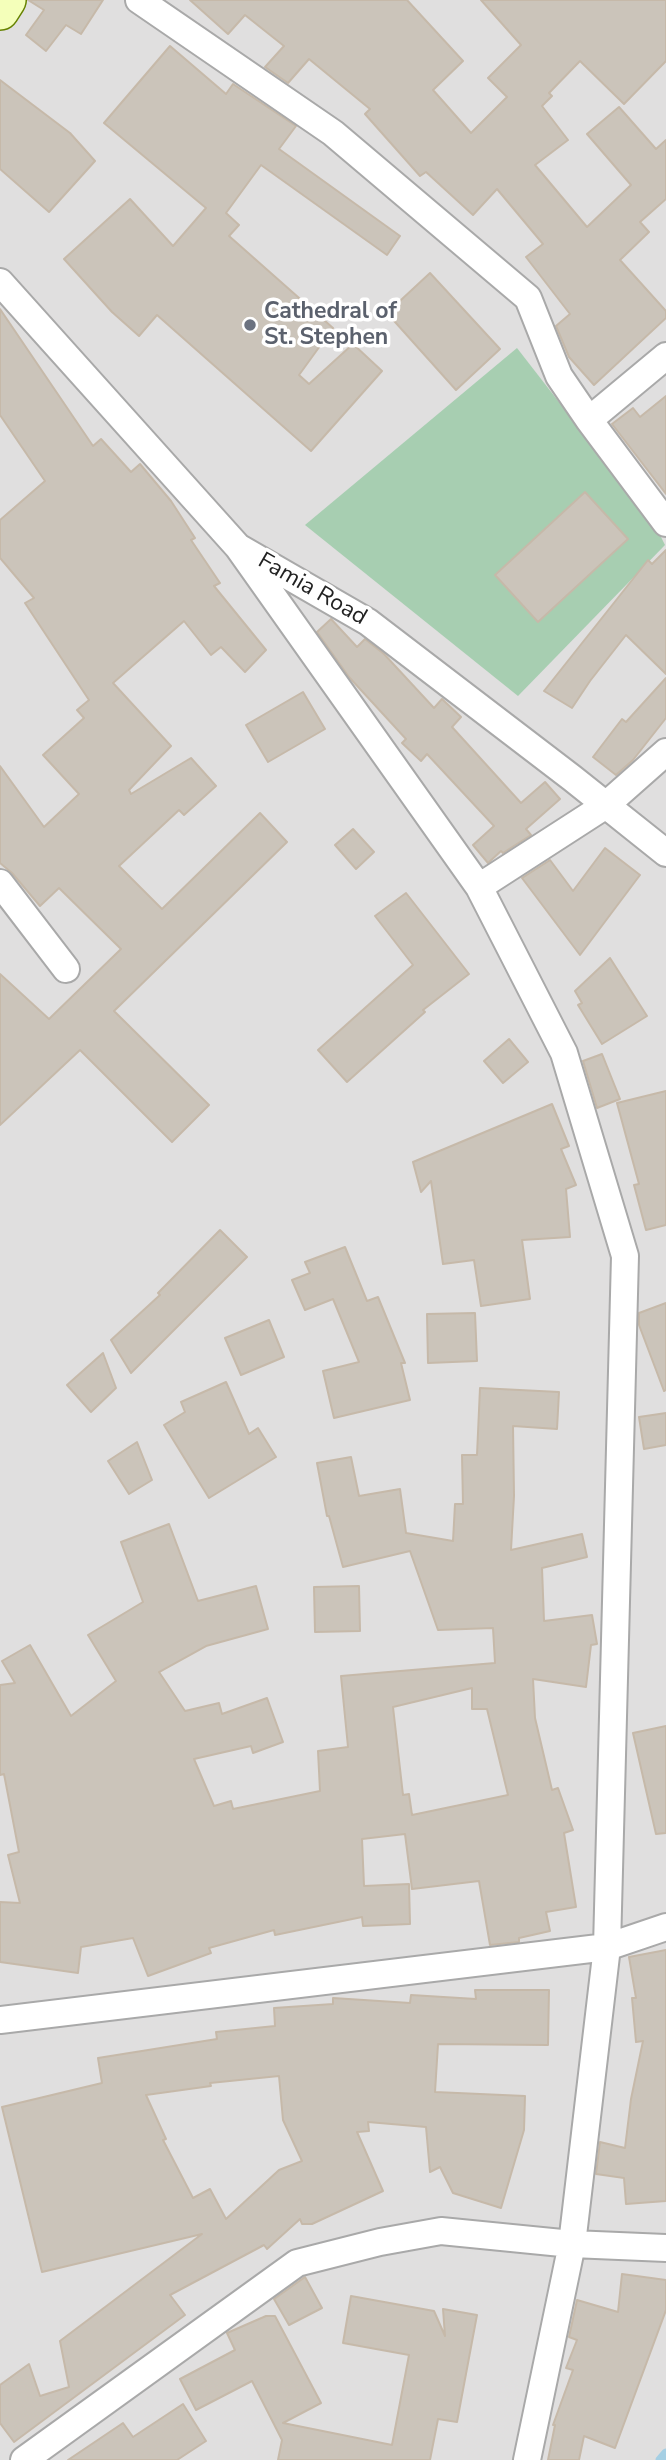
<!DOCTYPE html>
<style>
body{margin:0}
canvas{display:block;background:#f3f0e8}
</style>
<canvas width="666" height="2460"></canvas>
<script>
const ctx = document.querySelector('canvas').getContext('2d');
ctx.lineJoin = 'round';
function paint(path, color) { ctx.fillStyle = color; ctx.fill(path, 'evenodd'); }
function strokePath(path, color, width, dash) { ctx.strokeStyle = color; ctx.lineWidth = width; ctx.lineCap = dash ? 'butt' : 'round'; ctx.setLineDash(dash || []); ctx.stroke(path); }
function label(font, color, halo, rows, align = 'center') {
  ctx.font = font + ' "Nunito Sans",sans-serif'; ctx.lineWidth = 7; ctx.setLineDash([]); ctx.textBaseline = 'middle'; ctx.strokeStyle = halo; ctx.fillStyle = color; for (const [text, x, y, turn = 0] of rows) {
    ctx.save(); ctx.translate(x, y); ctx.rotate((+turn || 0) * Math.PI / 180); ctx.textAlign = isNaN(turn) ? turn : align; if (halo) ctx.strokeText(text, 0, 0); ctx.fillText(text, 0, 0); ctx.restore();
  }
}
const residential = new Path2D(`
 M 0,0 L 666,0 L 666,2460 L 0,2460 Z`);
const cemetery = new Path2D(`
 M 517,348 L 656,527 L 665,545 L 518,696 L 305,525 Z`);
const stream = new Path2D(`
 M 660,2460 L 666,2453`);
const building = new Path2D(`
 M 28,0 L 103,0 L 81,34 L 66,25 L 46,51 L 26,35 L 44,10 Z
 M 190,0 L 407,0 L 463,61 L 433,90 L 471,133 L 507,97 L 488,78 L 521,45 L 481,0 L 666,0 L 666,61 L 624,104 L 580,61 L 549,93 L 552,96 L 542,106 L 568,140 L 535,165 L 587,227 L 631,185 L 587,134 L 619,107 L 656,149 L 666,140 L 666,199 L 640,222 L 649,232 L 620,260 L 666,311 L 666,318 L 594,385 L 569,357 L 556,326 L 570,314 L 526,257 L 543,244 L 497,189 L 473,215 L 426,172 L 420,176 L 365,114 L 370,109 L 309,59 L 288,83 L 265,67 L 284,46 L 245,15 L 228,34 Z
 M 170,46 L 226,94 L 233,84 L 296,126 L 279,149 L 400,236 L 387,255 L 261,165 L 226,213 L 239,225 L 229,236 L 333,328 L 299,375 L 309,384 L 353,344 L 382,371 L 311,451 L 157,315 L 139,336 L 112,312 L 64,259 L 130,199 L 173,246 L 206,208 L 104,123 Z
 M 0,80 L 70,133 L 95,161 L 49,212 L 0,169 Z
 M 430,273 L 500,349 L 456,390 L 387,313 Z
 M 0,309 L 93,446 L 101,439 L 131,472 L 140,464 L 171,501 L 195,538 L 191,540 L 220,583 L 214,586 L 266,650 L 245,672 L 221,647 L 211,655 L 184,621 L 113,683 L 171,746 L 129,790 L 131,794 L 191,758 L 216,786 L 184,815 L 179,810 L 119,866 L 162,909 L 260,813 L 287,842 L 114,1011 L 209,1105 L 172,1142 L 80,1050 L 0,1125 L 0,974 L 49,1019 L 121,949 L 59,888 L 40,906 L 12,873 L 0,863 L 0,766 L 44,827 L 79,794 L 43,755 L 84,718 L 77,710 L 89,700 L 25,603 L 34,598 L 0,558 L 0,520 L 45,481 L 0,415 Z
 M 666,396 L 666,494 L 612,424 L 633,408 L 640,417 Z
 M 585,492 L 628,539 L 538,622 L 495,575 Z
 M 666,550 L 666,674 L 626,635 L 590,681 L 572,708 L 544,691 L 648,560 L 652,564 Z
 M 331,619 L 357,647 L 365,639 L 384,654 L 434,708 L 442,699 L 461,717 L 452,727 L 521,803 L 545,782 L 560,799 L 526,829 L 531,835 L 503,853 L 501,851 L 488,863 L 473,845 L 494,826 L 427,754 L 421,761 L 402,743 L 406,739 L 349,677 L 317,632 Z
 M 666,678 L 666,718 L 633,760 L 616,775 L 593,757 L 622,719 L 626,722 Z
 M 303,692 L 325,729 L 268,762 L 246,725 Z
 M 353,829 L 374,852 L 356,869 L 335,845 Z
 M 605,848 L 640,875 L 580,955 L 522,878 L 550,860 L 573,891 Z
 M 406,893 L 469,974 L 423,1010 L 425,1012 L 347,1082 L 318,1050 L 413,965 L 375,916 Z
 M 610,958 L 647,1016 L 602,1044 L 578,1005 L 582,1003 L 575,991 Z
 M 509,1039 L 528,1062 L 503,1083 L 484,1061 Z
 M 602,1054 L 620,1099 L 597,1108 L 583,1061 Z
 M 666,1091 L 666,1225 L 646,1230 L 634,1185 L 639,1184 L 617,1103 Z
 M 552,1104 L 569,1146 L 561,1149 L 576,1185 L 566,1189 L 570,1237 L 522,1240 L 530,1299 L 481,1306 L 474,1260 L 443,1264 L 431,1181 L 421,1192 L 413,1162 Z
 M 220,1230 L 247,1257 L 131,1373 L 111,1340 L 160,1295 L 158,1293 Z
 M 345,1247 L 367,1301 L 378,1297 L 405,1363 L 401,1363 L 410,1400 L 334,1418 L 323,1371 L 359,1362 L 333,1299 L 305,1310 L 292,1280 L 310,1273 L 305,1262 Z
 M 666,1303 L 666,1390 L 664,1391 L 639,1325 L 639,1313 Z
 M 475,1313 L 477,1361 L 428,1363 L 427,1314 Z
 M 269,1320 L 284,1357 L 241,1375 L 225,1338 Z
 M 103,1353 L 116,1388 L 91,1412 L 67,1385 Z
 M 226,1382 L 249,1434 L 258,1428 L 276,1457 L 209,1498 L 164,1425 L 185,1412 L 181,1402 Z
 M 480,1388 L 559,1392 L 557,1429 L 513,1426 L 514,1496 L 511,1550 L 582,1534 L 587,1557 L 542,1568 L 544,1621 L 592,1615 L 597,1644 L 591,1645 L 586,1687 L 533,1679 L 535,1718 L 552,1790 L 558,1788 L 573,1830 L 564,1833 L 576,1907 L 546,1912 L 550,1931 L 519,1938 L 519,1942 L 490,1945 L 479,1881 L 412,1889 L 405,1834 L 362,1839 L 364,1886 L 409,1884 L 410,1924 L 363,1926 L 362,1917 L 275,1935 L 274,1930 L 209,1948 L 211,1953 L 148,1976 L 133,1938 L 81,1947 L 78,1973 L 0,1962 L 0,1902 L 20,1903 L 8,1855 L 19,1852 L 4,1774 L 0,1775 L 0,1685 L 15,1683 L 2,1661 L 30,1645 L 71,1716 L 116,1681 L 88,1635 L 143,1602 L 121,1542 L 169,1524 L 198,1601 L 256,1586 L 268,1629 L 206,1646 L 159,1672 L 185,1711 L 219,1703 L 222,1714 L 267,1698 L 283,1742 L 253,1753 L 251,1746 L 194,1759 L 214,1806 L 231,1801 L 233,1809 L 320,1791 L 318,1751 L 348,1747 L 341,1676 L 495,1663 L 493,1628 L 438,1630 L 410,1551 L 343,1567 L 329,1516 L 327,1516 L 317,1463 L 351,1457 L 359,1496 L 400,1489 L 406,1533 L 453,1541 L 455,1504 L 463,1504 L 462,1455 L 477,1455 ZM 472,1688 L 472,1709 L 487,1709 L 508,1795 L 412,1815 L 409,1794 L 403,1795 L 393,1707 Z
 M 666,1413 L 666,1445 L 644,1449 L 639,1417 Z
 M 137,1442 L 152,1480 L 129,1494 L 108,1461 Z
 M 359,1586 L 360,1631 L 315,1632 L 314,1587 Z
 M 666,1726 L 666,1833 L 656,1834 L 633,1733 Z
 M 666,1950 L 666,2201 L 626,2204 L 624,2178 L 596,2174 L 600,2142 L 625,2148 L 631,2099 L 643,2041 L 636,2042 L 632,1998 L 636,1998 L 629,1957 Z
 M 475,1990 L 549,1990 L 548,2045 L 438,2044 L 435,2092 L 525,2096 L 524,2130 L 501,2208 L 453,2193 L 440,2167 L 430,2172 L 426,2127 L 368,2122 L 369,2131 L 357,2132 L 383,2191 L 312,2224 L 302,2224 L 300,2219 L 267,2249 L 264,2245 L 170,2295 L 185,2315 L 14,2442 L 0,2423 L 0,2385 L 29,2364 L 40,2396 L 69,2387 L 60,2341 L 202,2234 L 42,2272 L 2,2107 L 102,2083 L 98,2058 L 217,2039 L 216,2032 L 275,2026 L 274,2008 L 333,2004 L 333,1998 L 410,2003 L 411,1995 L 476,1999 ZM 279,2076 L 283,2120 L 302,2161 L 279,2170 L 226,2219 L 210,2189 L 193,2198 L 163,2140 L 166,2139 L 146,2095 L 211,2086 L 210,2083 Z
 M 622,2274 L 666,2280 L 666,2310 L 615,2448 L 584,2436 L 579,2460 L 548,2460 L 555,2425 L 553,2425 L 573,2370 L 566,2368 L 577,2340 L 569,2337 L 577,2300 L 618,2312 Z
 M 305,2277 L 322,2308 L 289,2325 L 274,2299 Z
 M 351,2296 L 434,2311 L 445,2336 L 443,2309 L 477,2315 L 457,2422 L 438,2419 L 430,2460 L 278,2460 L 282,2440 L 252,2381 L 196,2410 L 180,2379 L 235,2350 L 227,2333 L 266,2316 L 275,2316 L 321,2403 L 283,2423 L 392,2445 L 409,2355 L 343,2343 Z
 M 183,2404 L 206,2441 L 177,2460 L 68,2460 L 123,2423 L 133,2437 Z`);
const street = new Path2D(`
 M 139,0 L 333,133 L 528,298 L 559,376 L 589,420 L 666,523
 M 0,282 L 238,547 L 368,622 L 572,778 L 666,853
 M 589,420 L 666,356
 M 238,547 L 479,887 L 564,1053 L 625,1256 L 607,1947 L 572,2244 L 527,2460
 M 0,883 L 66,969
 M 479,887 L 606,805 L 666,752
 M 0,2020 L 607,1947 L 666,1927
 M 24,2460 L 297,2263 L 380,2242 L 441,2231 L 572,2244 L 666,2248`);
const secondary = new Path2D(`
 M 0,11 L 7,0`);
const markers = [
 [250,325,7,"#6b7280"]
];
const worshipNames = [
 ["Cathedral of",264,312],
 ["St. Stephen",264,338]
];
const streetNames = [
 ["Famia Road",312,590,30]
];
paint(residential, '#e0dfdf');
paint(cemetery, '#a7ceb1');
strokePath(stream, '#a5cfe4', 9);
paint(building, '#cbc4ba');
strokePath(building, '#c6b9a9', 2);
strokePath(street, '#a9a9a9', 30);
strokePath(secondary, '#668200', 40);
strokePath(street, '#fff', 26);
strokePath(secondary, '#f4ffba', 37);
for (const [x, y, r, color] of markers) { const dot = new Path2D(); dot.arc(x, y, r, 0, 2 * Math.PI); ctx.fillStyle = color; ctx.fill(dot); strokePath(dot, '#fff', 2.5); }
label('bold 23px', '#5b616d', '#fff', worshipNames, 'left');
label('23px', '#222', '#fff', streetNames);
</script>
